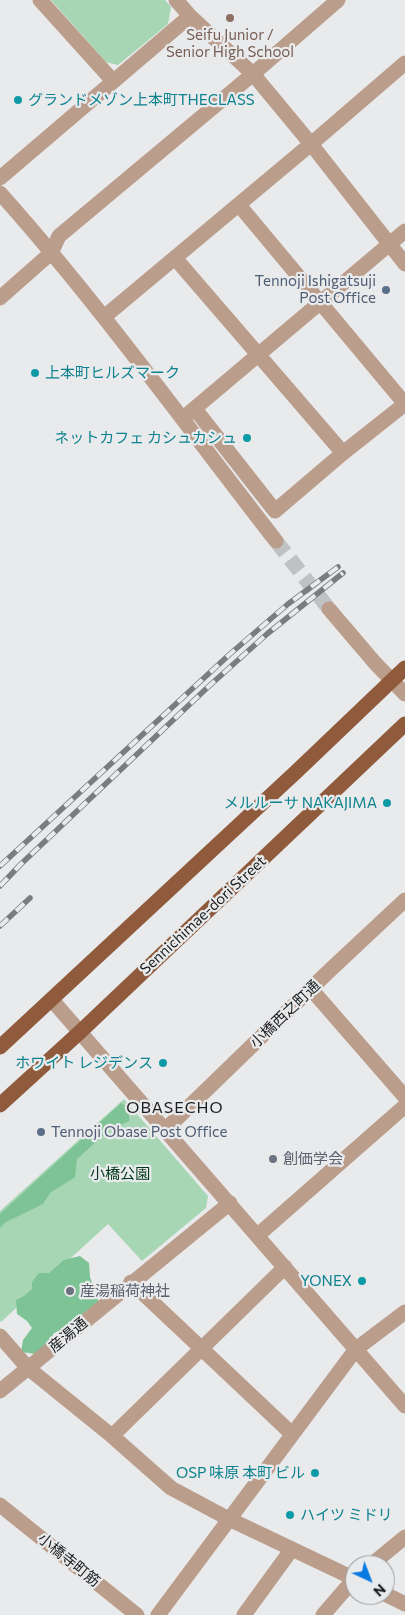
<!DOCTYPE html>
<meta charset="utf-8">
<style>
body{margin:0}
#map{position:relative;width:405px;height:1615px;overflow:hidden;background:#e9eaec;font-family:Commissioner,sans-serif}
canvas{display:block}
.north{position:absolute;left:345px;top:1555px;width:50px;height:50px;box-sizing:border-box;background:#e9eaec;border:1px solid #97989a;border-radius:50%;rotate:137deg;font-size:14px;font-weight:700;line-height:20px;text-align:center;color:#1c1d1e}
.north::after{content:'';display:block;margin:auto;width:18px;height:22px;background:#087ae1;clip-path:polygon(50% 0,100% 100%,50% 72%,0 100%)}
</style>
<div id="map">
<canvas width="405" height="1615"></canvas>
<div class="north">N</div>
</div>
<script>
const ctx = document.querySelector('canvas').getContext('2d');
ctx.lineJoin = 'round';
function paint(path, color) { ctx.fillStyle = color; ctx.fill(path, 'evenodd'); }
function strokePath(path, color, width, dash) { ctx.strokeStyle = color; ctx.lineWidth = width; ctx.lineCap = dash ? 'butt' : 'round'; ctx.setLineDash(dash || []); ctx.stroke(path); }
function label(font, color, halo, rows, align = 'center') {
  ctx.font = font + ' Commissioner,"Noto Sans JP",sans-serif'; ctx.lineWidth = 4.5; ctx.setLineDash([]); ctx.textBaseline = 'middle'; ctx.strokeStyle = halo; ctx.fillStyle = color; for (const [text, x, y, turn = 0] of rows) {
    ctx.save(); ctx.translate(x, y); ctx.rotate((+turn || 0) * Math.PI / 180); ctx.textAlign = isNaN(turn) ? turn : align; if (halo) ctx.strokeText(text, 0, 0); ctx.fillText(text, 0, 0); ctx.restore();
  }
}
const green = new Path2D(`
 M 51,0 L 165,0 L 171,7 L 168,24 L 118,65 L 106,62 Z
 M 124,1099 L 208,1196 L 206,1208 L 142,1261 L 108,1224 L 1,1322 L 0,1321 L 0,1211 Z`);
const forest = new Path2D(`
 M 121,1103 L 129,1108 L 129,1121 L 109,1130 L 77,1159 L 75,1177 L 50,1193 L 43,1204 L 6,1222 L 0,1228 L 0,1214 Z
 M 80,1256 L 89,1263 L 90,1277 L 99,1302 L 84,1322 L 54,1333 L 47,1344 L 36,1354 L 21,1352 L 23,1340 L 32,1328 L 27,1321 L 17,1314 L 16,1300 L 24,1296 L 32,1289 L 32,1282 L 39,1273 L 49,1273 L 64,1260 Z`);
const minorTunnel = new Path2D(`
 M 276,541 L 329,609`);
const minor = new Path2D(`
 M 40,0 L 113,81
 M 176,0 L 190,16 L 253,74 L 311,144 L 405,264
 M 0,178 L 190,16
 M 0,193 C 99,304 185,424 276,541
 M 239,205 L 405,404
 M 175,258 L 343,453
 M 0,298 L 51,253 L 59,236 L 253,74 L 338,0
 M 104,317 L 311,144 L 405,63
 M 195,409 L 275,511 L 343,453 L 405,404
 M 188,414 L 405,231
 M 329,609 L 375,663 L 405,694
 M 311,989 L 405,1097
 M 52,1000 L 405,1406
 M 166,1129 L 328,972 L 405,900
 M 258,1235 L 405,1106
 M 131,1282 L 292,1434
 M 0,1336 L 28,1368 L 112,1436 L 171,1488 L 229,1519 L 355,1579
 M 0,1391 L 230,1203
 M 112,1436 L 285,1267
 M 0,1505 L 137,1615
 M 371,1565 L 405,1537
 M 385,1594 L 405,1604
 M 158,1615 L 356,1349 L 405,1312
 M 244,1615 L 292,1549
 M 323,1615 L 355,1578`);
const major = new Path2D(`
 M 0,1047 L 297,771 L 405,668
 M 0,1105 L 80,1032 L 405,724`);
const rail = new Path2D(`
 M 0,866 L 230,654 L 288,604 L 338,567
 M 0,886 L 21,864 L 208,687 L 267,634 L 343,573
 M 0,926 L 30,898`);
const markers = [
 [230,18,5,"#8d6e63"],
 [18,100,5,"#0f9aa8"],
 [386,290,5,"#5c6f8a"],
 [35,373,5,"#0f9aa8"],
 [247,438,5,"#0f9aa8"],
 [387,803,5,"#0f9aa8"],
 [163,1063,5,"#0f9aa8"],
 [41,1132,5,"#5c6f8a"],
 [273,1159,5,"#6b7280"],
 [362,1281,5,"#0f9aa8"],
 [70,1291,5,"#6b7280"],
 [315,1473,5,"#0f9aa8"],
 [290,1515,5,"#0f9aa8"]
];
const educationNames = [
 ["Seifu Junior /",230,35],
 ["Senior High School",230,52]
];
const cultureNames = [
 ["グランドメゾン上本町THECLASS",28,100,"left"],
 ["上本町ヒルズマーク",45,373,"left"],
 ["ネットカフェ カシュカシュ",237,438],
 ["メルルーサ NAKAJIMA",377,803],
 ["ホワイト レジデンス",153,1063],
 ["YONEX",352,1281],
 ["OSP 味原 本町 ビル",305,1473],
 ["ハイツ ミドリ",300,1515,"left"]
];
const serviceNames = [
 ["Tennoji Ishigatsuji",376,281],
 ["Post Office",376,298],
 ["Tennoji Obase Post Office",51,1132,"left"]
];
const streetNames = [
 ["Sennichimae-dori Street",203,915,-43],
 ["小橋西之町通",285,1014,-44],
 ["産湯通",68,1335,-40],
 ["小橋寺町筋",69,1560,39]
];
const worshipNames = [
 ["創価学会",283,1159],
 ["産湯稲荷神社",80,1291]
];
const parkNames = [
 ["小橋公園",120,1174]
];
const neighbourhoodNames = [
 ["OBASECHO",175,1108]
];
paint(green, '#a7d6b5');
paint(forest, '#7ec395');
strokePath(minorTunnel, '#c0c1c3', 15, [15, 8]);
strokePath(minor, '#bb9d8c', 15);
strokePath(major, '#8f5b3c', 15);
strokePath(rail, '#7b7c7e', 5.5);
strokePath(rail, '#e9eaec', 4, [11]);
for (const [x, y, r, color] of markers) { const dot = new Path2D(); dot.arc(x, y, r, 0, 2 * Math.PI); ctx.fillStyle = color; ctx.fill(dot); strokePath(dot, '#e9eaec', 2); }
label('15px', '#785e54', '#e9eaec', educationNames);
label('15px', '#0d838f', '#e9eaec', cultureNames, 'right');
label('15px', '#4e5e75', '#e9eaec', serviceNames, 'right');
label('15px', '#1c1d1e', '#e9eaec', streetNames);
label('15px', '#5b616d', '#e9eaec', worshipNames, 'left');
label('15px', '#00381b', '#e9eaec', parkNames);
ctx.letterSpacing = '1px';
label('16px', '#1c1d1e', '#e9eaec', neighbourhoodNames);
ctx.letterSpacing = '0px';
</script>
